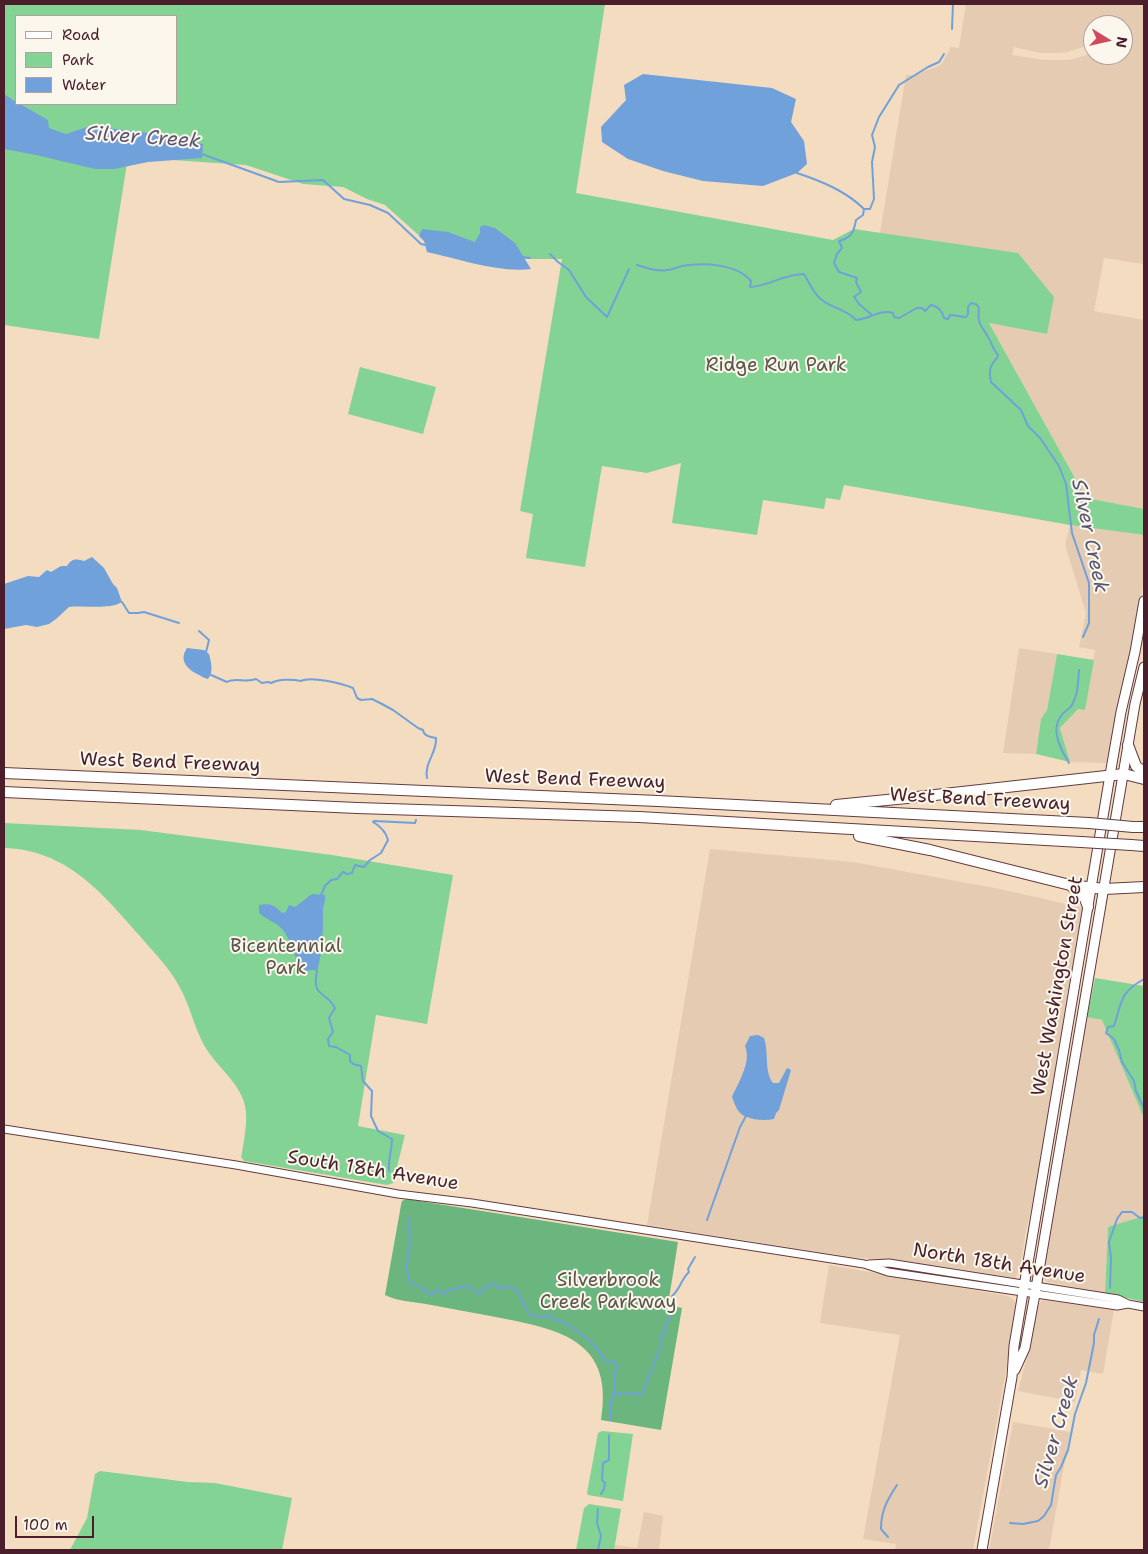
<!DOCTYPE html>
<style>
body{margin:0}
#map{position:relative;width:1148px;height:1554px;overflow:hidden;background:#f4dcc0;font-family:"Shantell Sans",sans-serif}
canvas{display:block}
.frame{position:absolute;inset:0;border:5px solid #4a1f2b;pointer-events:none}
.legend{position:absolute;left:15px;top:15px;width:162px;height:90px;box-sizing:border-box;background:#fbf7ec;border:1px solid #b4a19f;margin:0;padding:6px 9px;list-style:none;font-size:15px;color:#4a1f2b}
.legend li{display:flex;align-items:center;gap:10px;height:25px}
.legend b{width:25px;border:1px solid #b4a19f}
.north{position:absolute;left:1083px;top:15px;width:50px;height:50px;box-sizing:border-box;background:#fbf7ec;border:1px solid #b4a19f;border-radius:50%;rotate:99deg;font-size:14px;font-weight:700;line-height:20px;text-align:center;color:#4a1f2b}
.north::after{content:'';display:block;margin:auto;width:18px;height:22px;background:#d1495b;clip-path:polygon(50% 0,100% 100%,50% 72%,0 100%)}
.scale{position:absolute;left:15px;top:1516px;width:79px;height:22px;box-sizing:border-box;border:2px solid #4a1f2b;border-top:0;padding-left:6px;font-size:15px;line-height:18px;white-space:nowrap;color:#4a1f2b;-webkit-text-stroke:4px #fbf7ec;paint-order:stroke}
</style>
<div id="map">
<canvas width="1148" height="1554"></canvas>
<div class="frame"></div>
<ul class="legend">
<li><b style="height:6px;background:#fff"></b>Road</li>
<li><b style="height:14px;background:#83d494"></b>Park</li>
<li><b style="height:14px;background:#70a1db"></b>Water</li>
</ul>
<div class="north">N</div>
<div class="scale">100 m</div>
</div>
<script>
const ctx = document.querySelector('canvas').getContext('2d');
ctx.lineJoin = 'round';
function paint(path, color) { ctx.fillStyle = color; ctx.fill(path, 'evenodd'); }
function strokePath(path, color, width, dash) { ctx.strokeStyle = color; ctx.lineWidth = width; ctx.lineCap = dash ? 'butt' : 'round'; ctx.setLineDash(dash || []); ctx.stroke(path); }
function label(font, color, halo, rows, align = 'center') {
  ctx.font = font + ' "Shantell Sans",sans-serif'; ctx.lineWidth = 4; ctx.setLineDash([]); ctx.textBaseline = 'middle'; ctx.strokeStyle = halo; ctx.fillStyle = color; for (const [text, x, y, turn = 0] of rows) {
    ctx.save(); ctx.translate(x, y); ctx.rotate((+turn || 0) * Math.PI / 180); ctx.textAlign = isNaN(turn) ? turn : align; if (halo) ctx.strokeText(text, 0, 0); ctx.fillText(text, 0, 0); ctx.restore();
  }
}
const built = new Path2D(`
 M 966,4 L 1144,4 L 1144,264 L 1104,258 L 1094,311 L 1144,320 L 1144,509 L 1086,498 L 989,323 L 1047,334 L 880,233 L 906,75 L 914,75 L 941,65 L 951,47 L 959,48 ZM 1093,25 L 1123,25 L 1123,55 L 1093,55 ZM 1087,46 L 1090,54 L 1069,60 L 1044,60 L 1012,55 L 1014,47 L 1041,53 L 1057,53 L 1067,52 Z
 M 1070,525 L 1144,535 L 1144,579 L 1128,675 L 1109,763 L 1070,762 L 1060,728 L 1078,709 L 1085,709 L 1095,650 L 1079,647 L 1086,613 L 1065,545 Z
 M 1019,648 L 1057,654 L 1047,710 L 1041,719 L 1036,754 L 1003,753 Z
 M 710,849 L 853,862 L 1000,889 L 1084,908 L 1069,1011 L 1035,1192 L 1026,1231 L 1019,1272 L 1015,1278 L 940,1266 L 851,1257 L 647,1225 Z
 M 1087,1017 L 1102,1020 L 1144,1118 L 1144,1216 L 1108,1228 L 1105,1293 L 1047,1282 L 1042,1277 Z
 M 829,1265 L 1008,1296 L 1015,1301 L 1016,1307 L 1008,1360 L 973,1550 L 895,1550 L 896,1544 L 863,1539 L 900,1335 L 820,1323 Z
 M 1042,1300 L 1114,1310 L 1103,1374 L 1081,1370 L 1075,1402 L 1018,1391 L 1028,1353 L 1037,1306 Z
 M 1013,1422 L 1070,1432 L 1049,1550 L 989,1550 Z
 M 644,1512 L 663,1516 L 659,1550 L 614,1550 L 615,1545 L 637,1548 Z`);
const green = new Path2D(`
 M 4,4 L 605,4 L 576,193 L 833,240 L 854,229 L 1018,253 L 1054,297 L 1047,334 L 989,323 L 1086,498 L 1144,509 L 1144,535 L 1070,525 L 844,485 L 840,500 L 826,498 L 824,509 L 763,500 L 757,535 L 672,523 L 681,463 L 647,473 L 602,466 L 585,567 L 526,558 L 533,514 L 520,511 L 562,259 L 517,259 L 434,249 L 385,205 L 367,199 L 343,187 L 303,184 L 246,165 L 128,157 L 99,339 L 4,325 ZM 16,16 L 176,16 L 176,104 L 16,104 Z
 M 360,367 L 436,387 L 423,434 L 348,414 Z
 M 1057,654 L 1094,660 L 1085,710 L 1078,709 L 1060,728 L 1070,762 L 1036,754 L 1041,719 L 1047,710 Z
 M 4,823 L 141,830 L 332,855 L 453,875 L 427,1024 L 376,1015 L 358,1126 L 405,1135 L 393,1183 L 387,1185 L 244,1161 L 241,1157 L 242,1153 C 244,1140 247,1125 246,1112 C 244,1085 217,1068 204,1045 C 194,1027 190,1005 179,986 C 169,967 153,952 139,935 C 101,892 67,850 4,848 Z
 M 1095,978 L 1144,986 L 1144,1118 L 1102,1020 L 1087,1017 Z
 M 1144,1216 L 1144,1302 L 1105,1293 L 1108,1227 Z
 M 602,1431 L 633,1434 L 623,1501 L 588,1495 L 587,1493 L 598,1433 Z
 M 100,1471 L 188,1482 L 215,1483 L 292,1498 L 282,1550 L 70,1550 L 87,1518 L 95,1474 Z
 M 589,1504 L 621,1509 L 614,1550 L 576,1550 L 584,1508 Z`);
const forest = new Path2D(`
 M 406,1199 L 678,1242 L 668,1305 L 682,1308 L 661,1430 L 601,1420 C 614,1343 564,1330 501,1318 C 476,1313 451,1309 426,1304 C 413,1302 397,1301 385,1295 L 401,1205 L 402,1201 Z`);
const water = new Path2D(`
 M 643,74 L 772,88 L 796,99 L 791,122 L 804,141 L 807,164 L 797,173 L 763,186 L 703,181 L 663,171 L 628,159 L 602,142 L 601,127 L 626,100 L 624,85 Z
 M 4,94 L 16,102 L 16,104 L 20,104 L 48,120 L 49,128 L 66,134 L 90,126 L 142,132 L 203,144 L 202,158 L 148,162 L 114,169 L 95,169 L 36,155 L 4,149 Z
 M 484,225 L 495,228 L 515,243 L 531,269 C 499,273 459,259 427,252 L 424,241 L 419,236 L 422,229 L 448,232 L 475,242 L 480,233 L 480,227 Z
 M 92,557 L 104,568 L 113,584 L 117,588 L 122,602 C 109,610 85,605 69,607 L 56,619 L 49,624 L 37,627 L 26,625 L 4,629 L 4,584 L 28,576 L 39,577 L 47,570 L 51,572 L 61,566 L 67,566 C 72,558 76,559 84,561 Z
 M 187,648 L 204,650 L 209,654 C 211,662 214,672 208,679 C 203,678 202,676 197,674 C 186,668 179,660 187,648 Z
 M 312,894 L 325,895 C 326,901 323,905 323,911 C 323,932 323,951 317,971 L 313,970 L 303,971 C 293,959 293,941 282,929 C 276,922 265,919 259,913 L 259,905 C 271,903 274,905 282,913 L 286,912 L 289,905 L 295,907 Z
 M 758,1035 L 764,1038 C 769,1052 764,1072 773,1083 L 779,1083 L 787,1068 L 791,1070 L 779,1110 L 776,1113 L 774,1119 C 763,1121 747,1120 739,1112 C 736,1108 734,1102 732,1097 C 738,1083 752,1062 745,1046 L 750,1036 Z`);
const stream = new Path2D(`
 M 952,29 L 953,4
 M 202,154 L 279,182 L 323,180 L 344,199 L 370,205 L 388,213 L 421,244 L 425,245
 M 797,173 C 821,181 846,191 864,209 L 863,215 L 856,220 C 854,232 851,238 839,241 L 842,248 L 837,254 L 834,263 L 839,272 L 857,278 L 856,282 L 861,292 L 854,297 L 860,305 L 871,314
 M 864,209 L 870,209 L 874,199 L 872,162 L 875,147 L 872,135 L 879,117 L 899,85 L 928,67 L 939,62 L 944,54
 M 550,254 L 558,262 L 569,270 L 586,297 L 607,317 L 629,269
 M 522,257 L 530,258
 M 637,265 C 647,268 657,272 667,270 C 672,270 677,267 682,266 C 703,262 737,264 751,281 L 750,287 C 771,286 783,274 804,274 C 809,282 814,295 822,300 C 833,309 847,309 856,320 C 869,319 880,309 893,313 L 894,317 L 899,318 L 917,308 L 922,308 L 925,311 L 931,305 C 939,307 942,311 944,318 L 948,319 L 950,315 C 956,315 960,317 966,317 L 968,314 L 968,307 L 971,303 L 976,304 L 979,308 C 977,324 981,325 988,337 C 992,343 993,350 998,355 L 997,358 C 989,366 989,372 991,382 L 1021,410 L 1028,426 L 1040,438 L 1059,466 L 1066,484 L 1072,533 L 1089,583 L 1089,623 L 1083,637
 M 122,602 L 129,613 L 138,613 L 144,612 L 179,623
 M 199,631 L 209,640 L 206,652
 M 211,675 L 227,682 C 235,677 246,683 256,679 L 262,683 L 268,682 L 271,683 C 279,679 292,679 301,681 C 311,676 341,683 353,688 L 357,698 L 361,700 L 372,699 L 382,704 L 393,710 L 418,728 L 423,730 C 424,736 430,737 436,738 C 437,753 424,763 427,778
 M 1069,763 C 1061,750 1050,730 1061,716 C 1064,711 1070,709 1072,705 C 1078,695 1078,682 1079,670
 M 321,895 L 325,886 L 331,880 L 337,879 L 343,872 L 347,874 L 352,873 L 355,865 L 364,867 L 370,860 L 381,853 L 388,840 C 386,832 380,826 373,822 L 374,821 L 415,823 L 416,820
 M 317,971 C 311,998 327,991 335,1008 L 329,1018 L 333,1032 L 328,1039 L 329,1046 L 336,1047 L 350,1055 L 350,1061 L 353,1064 L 361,1066 L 363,1081 L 372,1091 L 371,1116 L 378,1131 L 392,1139 C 392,1150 388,1159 389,1171
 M 1144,979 C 1119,993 1122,1002 1114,1026 L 1108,1027 L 1106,1033 L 1114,1039 L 1119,1050 L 1122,1062 L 1134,1081 L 1136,1091 L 1144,1108
 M 409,1218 C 409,1223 410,1238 410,1242 C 408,1260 399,1286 424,1288 L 426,1292 L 433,1295 L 435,1291 L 438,1289 L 443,1294 L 446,1293 L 449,1290 L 468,1286 L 479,1294 L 488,1285 L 495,1284 L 500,1289 L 508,1286 L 517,1291 L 530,1315 L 544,1317 L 551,1315 L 556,1321 L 560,1320 C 580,1332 593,1341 606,1361 L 616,1363 L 618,1366 L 615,1372 L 615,1389 L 611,1402 L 611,1420
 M 707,1220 L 740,1127 L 746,1116
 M 1110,1288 L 1111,1258 L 1109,1242 L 1117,1219 L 1122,1212 L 1132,1212 L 1140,1218 L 1144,1217
 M 614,1395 L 616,1394 L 634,1393 L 641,1396 C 645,1390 648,1377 650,1374 L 661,1346 L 660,1343 L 662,1334 L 666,1333 L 665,1325 C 671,1317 675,1306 672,1296 C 680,1290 681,1279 689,1272 L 688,1269 L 695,1257
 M 601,1494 L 604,1489 L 605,1483 L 602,1480 L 603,1463 L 609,1460 L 609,1435
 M 1010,1523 L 1023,1524 L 1038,1521 L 1044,1516 L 1051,1505 L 1056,1475 L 1061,1467 L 1068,1450 L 1075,1414 L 1086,1383 L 1094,1343 L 1094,1335 L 1099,1319
 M 888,1537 L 881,1529 C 881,1511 887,1500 897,1485
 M 598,1550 L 601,1536 L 597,1523 L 598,1509`);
const tertiary = new Path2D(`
 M 4,1129 L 236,1165 L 398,1194 L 472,1203 L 864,1264 L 888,1272 L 1117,1306 L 1128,1304
 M 869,1264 L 889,1263 L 1118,1299 L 1128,1304 L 1144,1307`);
const primary = new Path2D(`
 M 1015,1370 L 1025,1348 L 1035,1294 L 1135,704 L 1144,667
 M 982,1550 L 1012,1377 L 1014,1346 L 1110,775 L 1121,712 L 1135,652 L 1144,601`);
const motorway = new Path2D(`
 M 1128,745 L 1136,766 L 1144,772
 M 4,773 L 658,801 L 1089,823
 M 4,792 L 357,808 L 639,817 L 1081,842
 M 836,805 L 917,797 L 1124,774 L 1144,779
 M 1133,827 L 1144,827
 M 859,836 L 930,850 L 1070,885 L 1104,889 L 1144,887
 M 1131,845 L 1144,846
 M 1070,885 L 1084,896 L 1088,907`);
const motorwayBridge = new Path2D(`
 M 1089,823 L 1133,827
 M 1081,842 L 1131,845`);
const parkNames = [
 ["Ridge Run Park",776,366],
 ["Bicentennial",286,947],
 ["Park",286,969],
 ["Silverbrook",608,1281],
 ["Creek Parkway",608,1303]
];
const streetNames = [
 ["West Bend Freeway",170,763,2],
 ["West Bend Freeway",575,780,2],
 ["West Bend Freeway",980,800,3],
 ["West Washington Street",1058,986,-80],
 ["South 18th Avenue",373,1171,9],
 ["North 18th Avenue",999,1264,9]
];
const waterNames = [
 ["Silver Creek",143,138,4],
 ["Silver Creek",1089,536,78],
 ["Silver Creek",1057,1432,-74]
];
paint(built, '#e5cbb2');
paint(green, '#83d494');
paint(forest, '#6ab67e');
paint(water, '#70a1db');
strokePath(stream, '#70a1db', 2);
strokePath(tertiary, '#643b41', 9);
strokePath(primary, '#643b41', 11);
strokePath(motorway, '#643b41', 12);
strokePath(tertiary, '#fff', 7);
strokePath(primary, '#fff', 9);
strokePath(motorway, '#fff', 10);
strokePath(motorwayBridge, '#643b41', 12, []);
strokePath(motorwayBridge, '#fff', 10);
label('19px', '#5b554a', '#fbf7ec', parkNames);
label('19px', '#4a1f2b', '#fbf7ec', streetNames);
label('italic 20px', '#595371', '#fbf7ec', waterNames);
</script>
